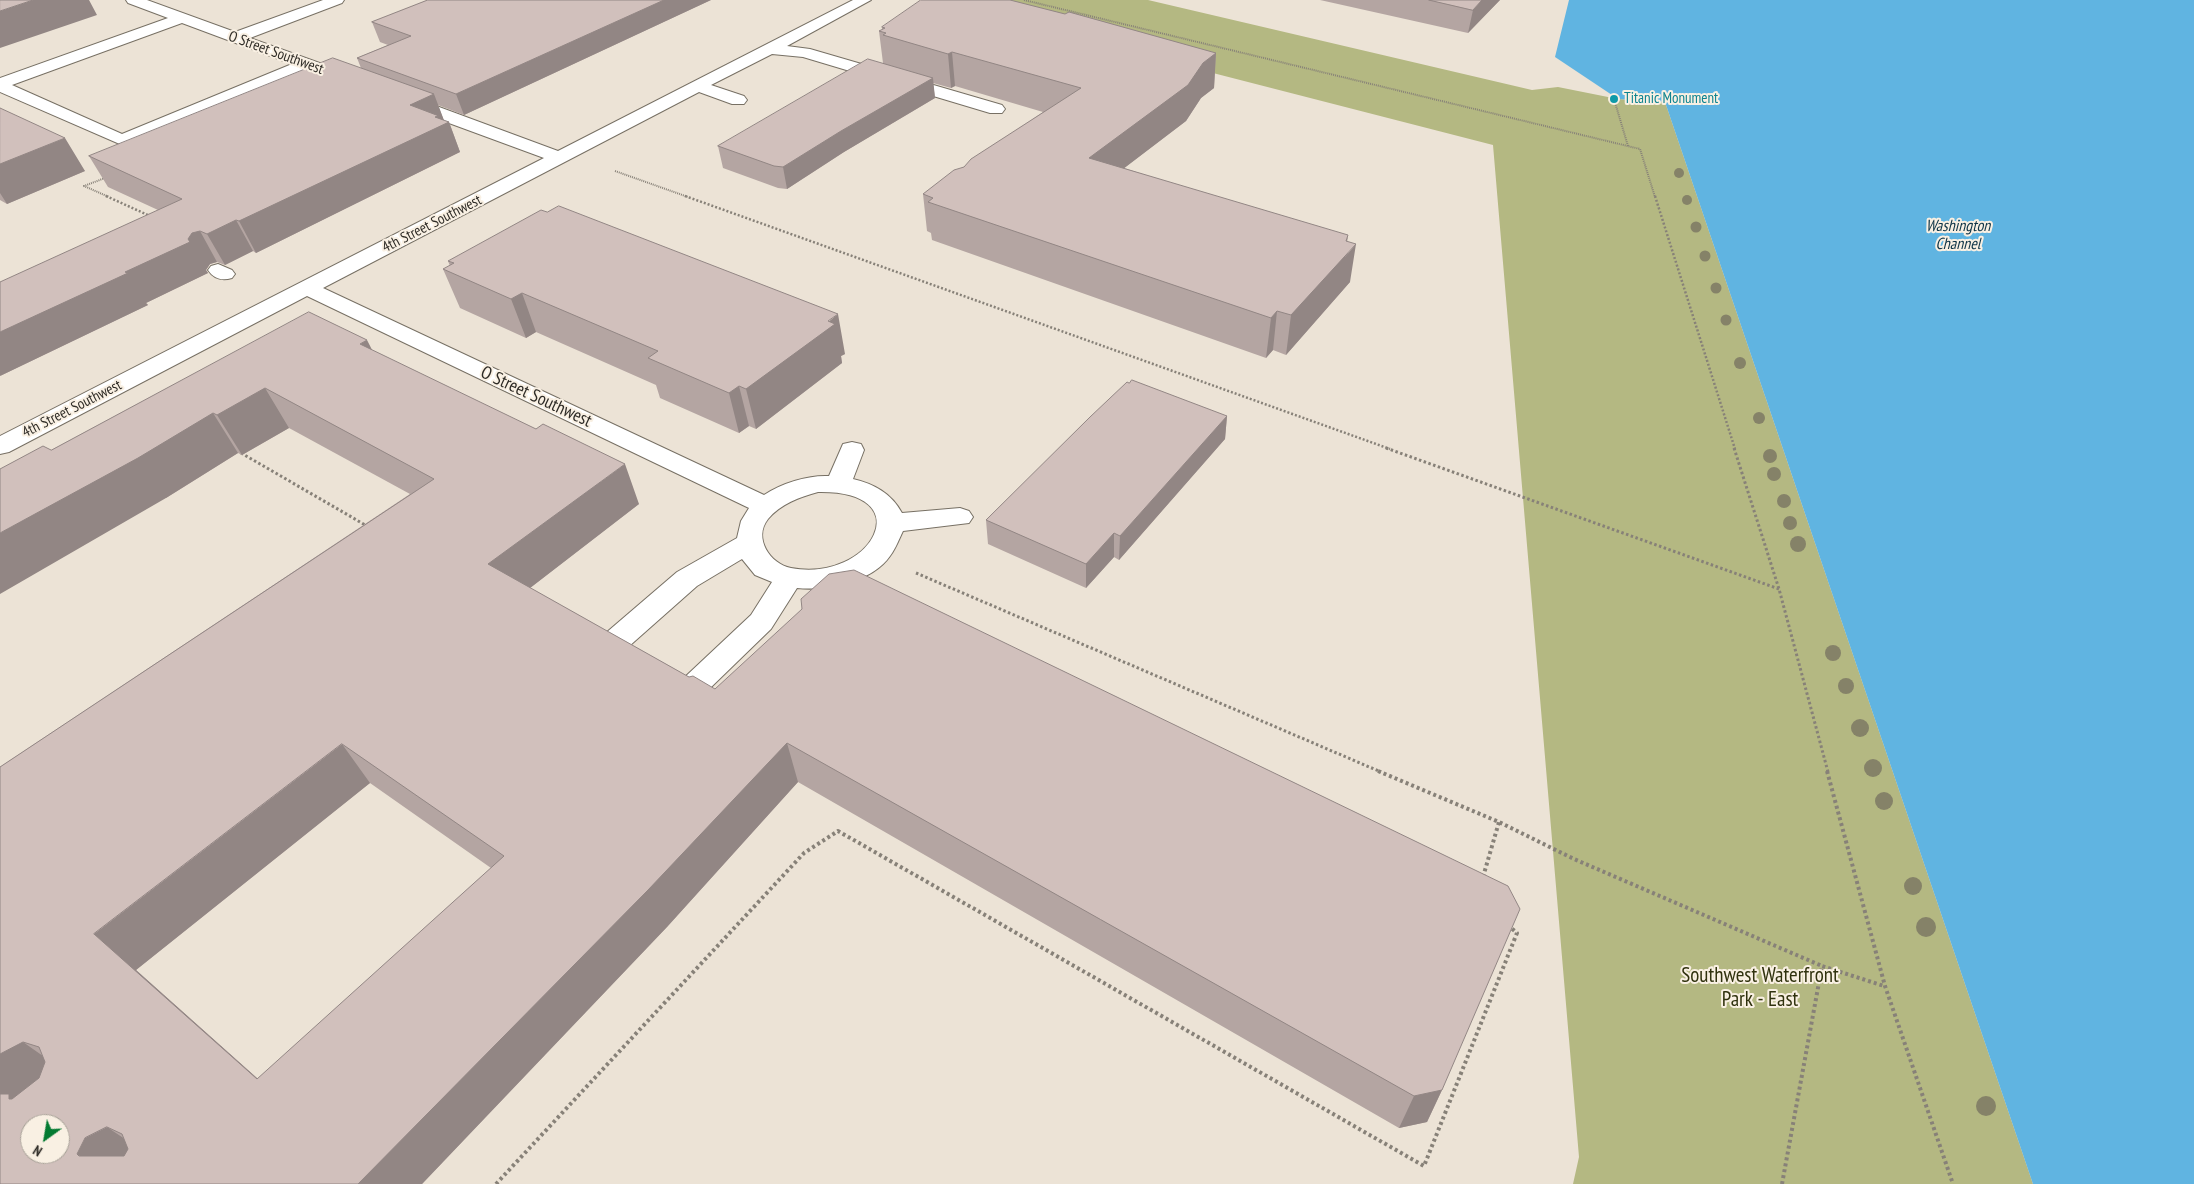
<!DOCTYPE html>
<style>
body{margin:0}
#map{position:relative;width:2194px;height:1184px;overflow:hidden;background:#ece3d6;font-family:"PT Sans Narrow",sans-serif}
canvas{display:block}
.north{position:absolute;left:20px;top:1114px;width:50px;height:50px;box-sizing:border-box;background:#f9f0e3;border:1px solid #a8a298;border-radius:50%;rotate:212deg;font-size:14px;font-weight:700;line-height:20px;text-align:center;color:#2f2c27}
.north::after{content:'';display:block;margin:auto;width:18px;height:22px;background:#047b32;clip-path:polygon(50% 0,100% 100%,50% 72%,0 100%)}
</style>
<div id="map">
<canvas width="2194" height="1184"></canvas>
<div class="north">N</div>
</div>
<script>
const ctx = document.querySelector('canvas').getContext('2d');
ctx.lineJoin = 'round';
function paint(path, color) { ctx.fillStyle = color; ctx.fill(path, 'evenodd'); }
function strokePath(path, color, width, dash) { ctx.strokeStyle = color; ctx.lineWidth = width; ctx.lineCap = dash ? 'butt' : 'round'; ctx.setLineDash(dash || []); ctx.stroke(path); }
function label(font, color, halo, rows, align = 'center') {
  ctx.font = font + ' "PT Sans Narrow",sans-serif'; ctx.lineWidth = 4; ctx.setLineDash([]); ctx.textBaseline = 'middle'; ctx.strokeStyle = halo; ctx.fillStyle = color; for (const [text, x, y, turn = 0] of rows) {
    ctx.save(); ctx.translate(x, y); ctx.rotate((+turn || 0) * Math.PI / 180); ctx.textAlign = isNaN(turn) ? turn : align; if (halo) ctx.strokeText(text, 0, 0); ctx.fillText(text, 0, 0); ctx.restore();
  }
}
const green = new Path2D(`
 M 929,0 L 1148,0 L 1532,90 L 1558,87 L 1618,99 L 1665,102 L 2033,1184 L 1573,1184 L 1579,1157 L 1493,145 Z`);
const water = new Path2D(`
 M 1569,0 L 2194,0 L 2194,1184 L 2033,1184 L 1665,102 L 1618,99 L 1555,57 Z`);
const pathFar3 = new Path2D(`
 M 1024,0 L 1640,149 L 1655,197
 M 1614,99 L 1628,146
 M 615,171 L 688,197
 M 105,178 L 84,186 L 109,197`);
const pathFar2 = new Path2D(`
 M 106,196 L 150,216
 M 685,196 L 1390,449
 M 1655,196 L 1735,449`);
const pathFar1 = new Path2D(`
 M 1386,448 L 1779,589
 M 1734,448 L 1779,589 L 1828,772
 M 241,453 L 367,526
 M 916,573 L 1381,772`);
const path = new Path2D(`
 M 1378,771 L 1499,822 L 1574,859 L 1822,966
 M 1827,771 L 1885,986 L 1953,1184
 M 1483,877 L 1499,822
 M 496,1184 L 804,853 L 838,831 L 1424,1166 L 1517,933 L 1509,926
 M 1782,1184 L 1822,966 L 1884,986`);
const minor = new Path2D(`
 M 126,0 L 147,0 L 235,32 L 323,0 L 344,0 L 342,3 L 250,38 L 353,75 L 355,79 L 353,83 L 347,84 L 306,70 L 122,145 L 0,92 L 0,78 L 168,18 L 128,3 ZM 182,23 L 292,64 L 122,134 L 12,85 Z
 M 853,0 L 871,0 L 787,46 L 810,49 L 1002,105 L 1005,109 L 1002,113 L 990,113 L 803,57 L 772,54 L 711,85 L 744,96 L 747,100 L 744,104 L 732,104 L 699,92 L 323,288 L 764,495 C 782,483 808,475 829,476 L 843,444 L 852,442 L 861,444 L 864,450 L 853,479 C 874,484 891,493 902,513 L 960,508 L 969,511 L 973,517 L 969,523 L 903,531 C 899,539 896,548 890,556 C 872,582 827,591 797,588 L 771,629 L 706,692 L 696,695 L 686,692 L 681,684 L 686,676 L 751,615 L 772,582 L 755,575 L 742,559 L 697,586 L 627,648 L 617,651 L 607,648 L 603,640 L 607,632 L 677,572 L 737,538 L 741,521 L 749,508 L 307,296 L 9,452 L 0,454 L 0,436 L 544,158 L 400,105 L 397,101 L 400,97 L 412,97 L 558,151 ZM 818,492 C 922,490 872,583 791,568 C 770,564 753,538 768,519 C 780,504 800,497 818,492 Z
 M 218,264 L 232,270 L 235,274 L 232,278 C 222,281 214,279 208,270 L 211,266 Z`);
const trees = [
 [1679,173,5],
 [1687,200,5],
 [1696,227,5.5],
 [1705,256,5.5],
 [1716,288,5.5],
 [1726,320,5.5],
 [1740,363,6],
 [1759,418,6],
 [1770,456,7],
 [1774,474,7],
 [1784,501,7],
 [1790,523,7],
 [1798,544,8],
 [1833,653,8],
 [1846,686,8],
 [1860,728,9],
 [1873,768,9],
 [1884,801,9],
 [1913,886,9],
 [1926,927,10],
 [1986,1106,10]
];
const wall = new Path2D(`
 M 428,0 L 711,0 L 464,115 L 438,105 L 444,121 L 449,122 L 460,152 L 256,253 L 253,251 L 225,265 L 217,262 L 210,264 L 206,270 L 208,273 L 146,303 L 148,305 L 0,376 L 158,210 L 108,187 L 89,156 L 361,68 L 357,58 L 388,45 L 380,42 L 372,22 Z
 M 1320,0 L 1500,0 L 1468,33 Z
 M 882,27 L 1216,53 L 1214,88 L 1201,98 L 1186,121 L 1124,168 L 1347,241 L 1350,282 L 1286,355 L 1273,350 L 1266,358 L 932,240 L 931,233 L 927,231 L 923,194 L 964,167 L 1043,112 L 955,86 L 951,88 L 933,83 L 935,98 L 844,152 L 787,189 L 778,188 L 723,168 L 718,146 L 883,63 L 879,31 L 882,30 Z
 M 0,108 L 85,171 L 7,204 L 0,200 Z
 M 448,261 L 845,354 L 841,356 L 842,363 L 756,429 L 749,426 L 739,433 L 660,398 L 656,385 L 536,332 L 526,338 L 460,308 L 443,269 L 450,266 Z
 M 372,350 L 639,504 L 530,588 L 689,677 L 1442,1090 L 1427,1122 L 1399,1128 L 798,782 L 667,927 L 422,1184 L 0,1184 L 0,767 L 410,494 L 289,428 L 242,455 L 238,453 L 166,498 L 51,450 ZM 370,783 L 491,868 L 258,1079 L 136,970 Z
 M 1227,416 L 1225,439 L 1119,560 L 1114,557 L 1086,588 L 988,544 L 986,520 Z`);
const shadedWall = new Path2D(`
 M 33,0 L 89,0 L 97,15 L 0,48 L 0,11 Z
 M 664,0 L 711,0 L 464,115 L 456,94 Z
 M 1482,0 L 1500,0 L 1468,33 L 1473,10 Z
 M 952,52 L 955,86 L 951,88 L 948,54 Z
 M 1216,53 L 1214,88 L 1201,98 L 1186,121 L 1089,195 L 1089,158 L 1203,63 Z
 M 933,78 L 935,98 L 844,152 L 787,189 L 783,167 L 841,131 Z
 M 434,94 L 445,123 L 449,122 L 460,152 L 256,253 L 239,221 L 410,105 Z
 M 65,138 L 85,171 L 7,204 L 0,193 L 0,164 Z
 M 236,220 L 253,251 L 225,265 L 207,234 Z
 M 200,231 L 217,262 L 210,264 L 206,270 L 208,273 L 146,303 L 148,305 L 0,376 L 0,332 L 125,272 L 188,239 L 192,233 Z
 M 1348,235 L 1345,257 L 1356,244 L 1350,282 L 1286,355 L 1291,315 L 1346,241 Z
 M 522,293 L 536,332 L 526,338 L 511,299 Z
 M 1277,311 L 1273,350 L 1266,358 L 1271,318 Z
 M 838,314 L 845,354 L 841,356 L 842,363 L 756,429 L 746,389 Z
 M 367,340 L 387,379 L 360,344 Z
 M 739,386 L 749,426 L 739,433 L 729,393 Z
 M 265,388 L 289,428 L 242,455 L 217,415 Z
 M 213,413 L 238,453 L 166,498 L 0,594 L 0,533 Z
 M 1227,416 L 1225,439 L 1119,560 L 1120,536 Z
 M 625,464 L 639,504 L 508,605 L 488,564 Z
 M 1114,533 L 1114,557 L 1086,588 L 1086,564 Z
 M 787,743 L 798,782 L 667,927 L 422,1184 L 358,1184 Z
 M 342,744 L 370,783 L 136,970 L 295,1112 L 257,1079 L 94,934 Z
 M 23,1042 L 70,1075 L 0,1119 L 0,1054 Z
 M 1442,1090 L 1427,1122 L 1399,1128 L 1414,1096 Z
 M 107,1127 L 153,1158 L 125,1184 L 77,1154 L 85,1138 Z`);
const building = new Path2D(`
 M 0,0 L 33,0 L 0,11 Z
 M 428,0 L 664,0 L 456,94 L 357,58 L 411,36 L 372,22 Z
 M 921,0 L 1010,0 L 1065,14 L 1069,12 L 1216,53 L 1203,63 L 1188,85 L 1089,158 L 1348,235 L 1346,241 L 1356,244 L 1291,315 L 1277,311 L 1271,318 L 928,202 L 933,198 L 923,194 L 954,170 L 964,167 L 971,159 L 1081,88 L 952,52 L 948,54 L 883,35 L 886,33 L 879,31 L 885,28 L 882,27 Z
 M 1429,0 L 1482,0 L 1473,10 Z
 M 333,58 L 434,94 L 410,105 L 439,116 L 435,117 L 449,122 L 239,221 L 236,220 L 207,234 L 200,231 L 192,233 L 188,239 L 190,242 L 125,272 L 128,273 L 0,332 L 0,282 L 182,199 L 89,156 Z
 M 868,59 L 933,78 L 841,131 L 783,167 L 774,166 L 718,146 Z
 M 0,108 L 65,138 L 0,164 Z
 M 559,206 L 838,314 L 828,321 L 835,324 L 746,389 L 739,386 L 729,393 L 648,358 L 658,351 L 522,293 L 511,299 L 443,269 L 454,263 L 448,261 L 541,210 L 547,212 Z
 M 309,312 L 367,340 L 360,344 L 536,429 L 543,424 L 625,464 L 488,564 L 689,677 L 693,676 L 715,689 L 802,609 L 801,599 L 829,574 L 854,570 L 1508,886 L 1520,909 L 1442,1090 L 1414,1096 L 787,743 L 648,890 L 358,1184 L 0,1184 L 0,1094 L 9,1094 L 9,1099 L 12,1099 L 39,1078 L 45,1062 L 39,1047 L 23,1042 L 0,1054 L 0,767 L 434,479 L 265,388 L 217,415 L 213,413 L 138,458 L 0,533 L 0,469 L 43,446 L 51,450 ZM 342,744 L 504,856 L 257,1079 L 94,934 ZM 30,1124 L 60,1124 L 60,1154 L 30,1154 ZM 107,1127 L 122,1134 L 128,1149 L 124,1156 L 79,1156 L 77,1154 L 85,1138 Z
 M 1132,380 L 1227,416 L 1120,536 L 1114,533 L 1086,564 L 986,520 L 1090,417 L 1127,382 L 1129,383 Z`);
const markers = [
 [1614,99,5,"#0f9aa8"]
];
const farStreetnames = [
 ["O Street Southwest",276,53,20],
 ["4th Street Southwest",432,224,-27],
 ["4th Street Southwest",72,409,-27]
];
const farCulturenames = [
 ["Titanic Monument",1624,99]
];
const farWaternames = [
 ["Washington",1958,226],
 ["Channel",1958,244]
];
const streetNames = [
 ["O Street Southwest",536,397,25]
];
const nearParknames = [
 ["Southwest Waterfront",1760,976],
 ["Park - East",1760,1000]
];
paint(green, '#b4b882');
paint(water, '#60b4e1');
strokePath(minor, '#777064', 2);
strokePath(pathFar3, '#878178', 2, [1, 1]);
strokePath(pathFar2, '#878178', 2.5, [2, 2]);
strokePath(pathFar1, '#878178', 3, [2.5, 2.5]);
strokePath(path, '#878178', 4, [3, 3]);
paint(minor, '#fff');
ctx.fillStyle = '#858268';
for (const [x, y, r] of trees) { ctx.beginPath(); ctx.arc(x, y, r, 0, 2 * Math.PI); ctx.fill(); }
paint(wall, '#b4a5a2');
paint(shadedWall, '#928684');
paint(building, '#d1c0bc');
strokePath(building, '#928684', 1);
for (const [x, y, r, color] of markers) { const dot = new Path2D(); dot.arc(x, y, r, 0, 2 * Math.PI); ctx.fillStyle = color; ctx.fill(dot); strokePath(dot, '#f9f0e3', 2); }
label('15px', '#2f2c27', '#f9f0e3', farStreetnames);
label('15px', '#0d838f', '#f9f0e3', farCulturenames, 'left');
label('italic 16px', '#0e3447', '#f9f0e3', farWaternames);
label('18px', '#2f2c27', '#f9f0e3', streetNames);
label('21px', '#30320e', '#f9f0e3', nearParknames);
</script>
